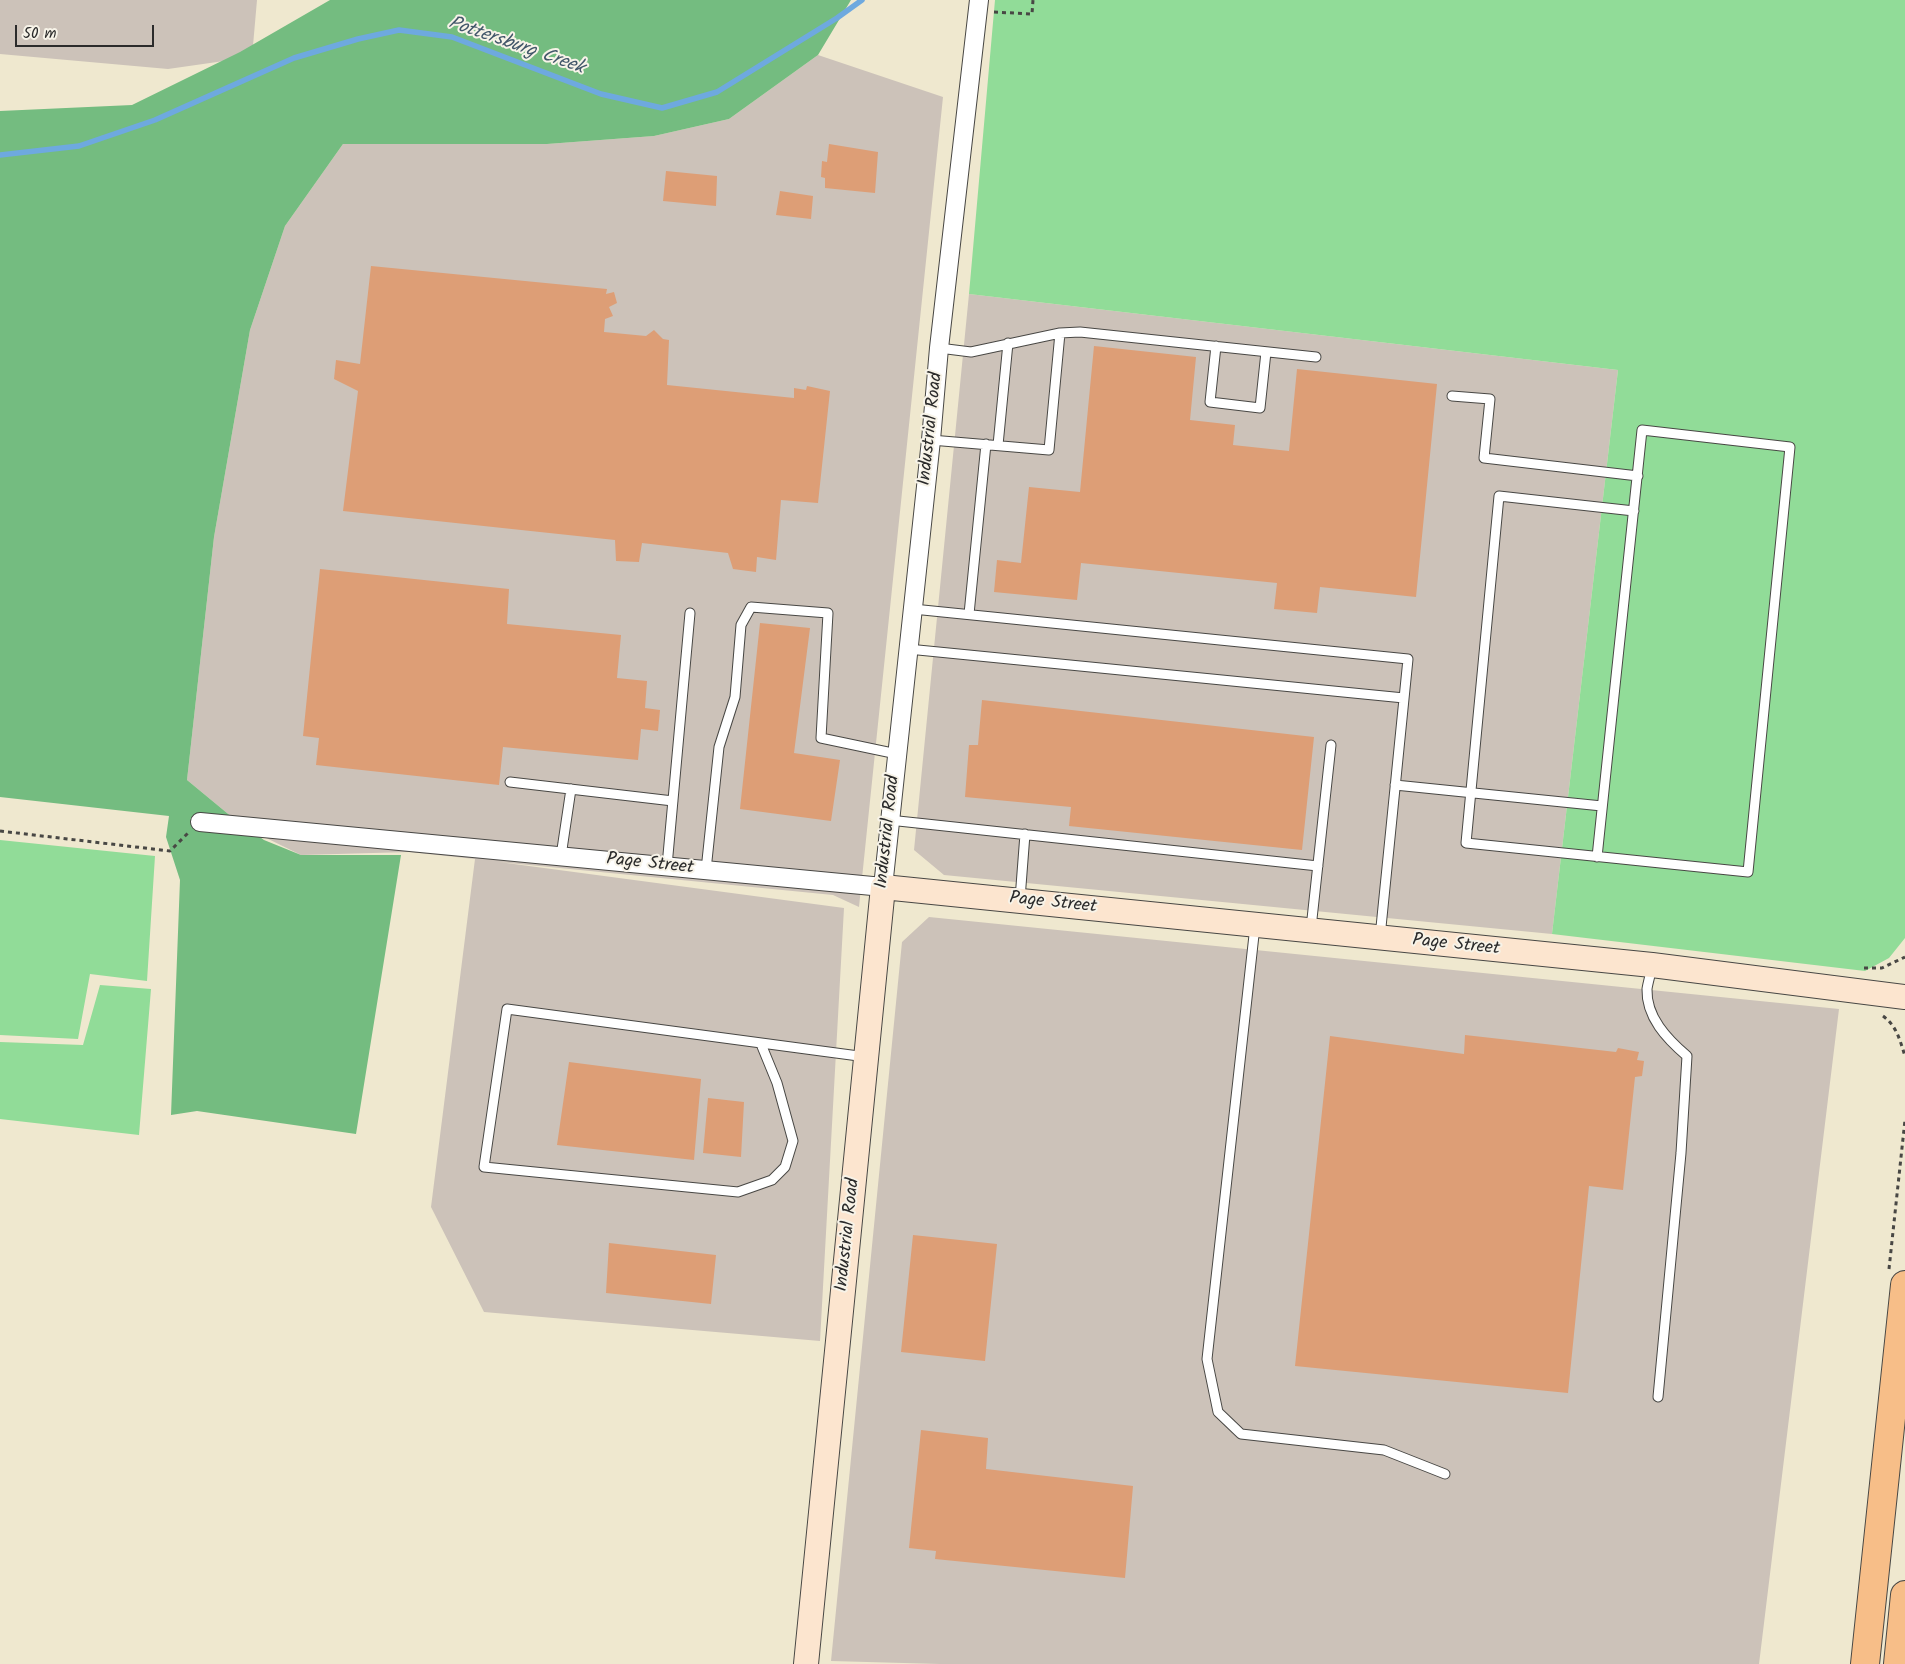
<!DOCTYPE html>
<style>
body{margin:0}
#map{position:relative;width:1905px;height:1664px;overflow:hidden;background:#efe8cf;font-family:Kalam,sans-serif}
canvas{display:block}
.scale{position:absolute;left:15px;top:25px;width:139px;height:22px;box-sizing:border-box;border:2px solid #2b2b2b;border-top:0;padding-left:6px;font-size:15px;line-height:18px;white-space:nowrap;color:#2b2b2b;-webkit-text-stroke:4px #f7f3e8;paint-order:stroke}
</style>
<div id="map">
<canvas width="1905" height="1664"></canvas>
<div class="scale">50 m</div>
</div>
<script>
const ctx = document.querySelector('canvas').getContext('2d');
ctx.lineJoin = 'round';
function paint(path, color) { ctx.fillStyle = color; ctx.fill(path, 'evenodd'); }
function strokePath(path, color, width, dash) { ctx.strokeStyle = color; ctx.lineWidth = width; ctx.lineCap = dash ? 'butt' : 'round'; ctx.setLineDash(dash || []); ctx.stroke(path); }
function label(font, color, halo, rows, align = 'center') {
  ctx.font = font + ' Kalam,sans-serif'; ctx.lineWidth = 4; ctx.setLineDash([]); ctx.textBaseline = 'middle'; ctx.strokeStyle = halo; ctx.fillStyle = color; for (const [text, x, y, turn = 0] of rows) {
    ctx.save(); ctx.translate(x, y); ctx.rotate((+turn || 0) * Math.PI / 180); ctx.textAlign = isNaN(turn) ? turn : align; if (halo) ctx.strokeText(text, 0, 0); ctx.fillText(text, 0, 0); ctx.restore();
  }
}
const industrial = new Path2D(`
 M 0,0 L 257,0 L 252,57 L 168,69 L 0,54 Z
 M 818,55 L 943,97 L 859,907 L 833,895 L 499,862 L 844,908 L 820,1341 L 484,1312 L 431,1207 L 475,859 L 409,852 L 301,855 L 252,831 L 233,818 L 187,780 L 214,537 L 250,330 L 285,226 L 343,144 L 547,144 L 654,136 L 729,119 Z
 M 969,294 L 1618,370 L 1552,934 L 944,875 L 914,850 Z
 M 929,917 L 1839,1009 L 1759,1664 L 940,1664 L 831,1661 L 902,942 Z`);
const green = new Path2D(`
 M 995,0 L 1905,0 L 1905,938 L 1889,958 L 1865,971 L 1552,934 L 1618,370 L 969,294 Z
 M 0,840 L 155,856 L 147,981 L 90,974 L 78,1039 L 0,1035 Z
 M 100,985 L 151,989 L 139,1135 L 0,1119 L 0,1042 L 83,1045 Z`);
const forest = new Path2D(`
 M 330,0 L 851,0 L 818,55 L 729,119 L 654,136 L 547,144 L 343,144 L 285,226 L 250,330 L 214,537 L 187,780 L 233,818 L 264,840 L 301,855 L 401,855 L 356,1134 L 197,1111 L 171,1115 L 180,880 L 166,837 L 169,816 L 0,797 L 0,111 L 132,105 L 240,52 Z`);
const stream = new Path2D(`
 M 0,155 L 79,146 L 155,120 L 294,58 L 358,39 L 399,30 L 452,37 L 601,94 L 662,108 L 717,92 L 837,18 L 862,0`);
const building = new Path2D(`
 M 829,144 L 878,152 L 875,193 L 825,188 L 825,178 L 821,177 L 822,161 L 827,162 Z
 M 666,171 L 717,176 L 716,206 L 663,201 Z
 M 780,191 L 813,196 L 811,219 L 776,215 Z
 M 371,266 L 607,289 L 606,294 L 614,292 L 617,303 L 609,307 L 613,316 L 605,319 L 604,332 L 646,336 L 654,330 L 663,339 L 669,340 L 667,385 L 794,398 L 794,388 L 806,390 L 807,386 L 830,391 L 818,503 L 781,500 L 776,560 L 757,557 L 756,572 L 733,569 L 728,553 L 642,543 L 639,562 L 616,561 L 615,540 L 343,511 L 358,391 L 334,379 L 336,360 L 360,364 Z
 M 1094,346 L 1196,357 L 1190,420 L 1235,425 L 1233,445 L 1289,451 L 1297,369 L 1437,384 L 1416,597 L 1320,587 L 1317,613 L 1274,609 L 1277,583 L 1081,563 L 1077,600 L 994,592 L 997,560 L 1021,563 L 1029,487 L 1080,492 Z
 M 320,569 L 509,589 L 507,624 L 621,635 L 617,678 L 647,681 L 645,708 L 660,710 L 658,731 L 641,729 L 638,760 L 503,747 L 499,785 L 316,765 L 319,738 L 303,736 Z
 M 760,623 L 810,628 L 794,753 L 840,760 L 831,821 L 740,809 Z
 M 982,700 L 1314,737 L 1302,850 L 1069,826 L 1071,807 L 965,797 L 969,745 L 978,745 Z
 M 1465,1035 L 1616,1052 L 1618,1048 L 1639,1052 L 1637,1060 L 1644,1061 L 1642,1076 L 1635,1077 L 1623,1190 L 1589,1186 L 1568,1393 L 1295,1366 L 1330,1036 L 1464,1054 Z
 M 569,1062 L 701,1079 L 694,1160 L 557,1145 Z
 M 708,1098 L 744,1102 L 741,1157 L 703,1153 Z
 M 913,1235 L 997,1244 L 985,1361 L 901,1352 Z
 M 609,1243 L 716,1255 L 711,1304 L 606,1293 Z
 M 921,1430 L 988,1438 L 986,1469 L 1133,1486 L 1125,1578 L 935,1559 L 936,1551 L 909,1548 Z`);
const path = new Path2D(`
 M 994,12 L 1032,14 L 1033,0
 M 0,831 L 170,851 L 188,833
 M 1864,968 L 1882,968 L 1905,957
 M 1883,1016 C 1897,1026 1900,1041 1905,1056
 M 1889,1269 L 1905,1120`);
const lane = new Path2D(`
 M 1216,346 L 1210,402 L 1260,408 L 1266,352
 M 939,348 L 971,352 L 1060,333 L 1080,332 L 1316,357
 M 1452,396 L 1490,399 L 1484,458 L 1638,476
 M 931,440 L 1049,450 L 1060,333
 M 998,445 L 1008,343
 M 913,609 L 1408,659 L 1380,937
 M 969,614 L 986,444
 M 908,649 L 1404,698
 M 510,782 L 673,801
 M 1395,785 L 1602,806
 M 889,820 L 1318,866
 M 561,856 L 571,789
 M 1597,857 C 1612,715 1628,573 1642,430 L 1790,447 L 1748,872 L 1466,843 L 1499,496 L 1634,511
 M 667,866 L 690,613
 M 706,870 L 719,747 L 735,697 L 741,625 L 751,607 L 828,613 L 821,738 L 897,754
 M 1020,899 L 1025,834
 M 1255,926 L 1207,1359 L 1218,1412 L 1241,1434 L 1384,1450 L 1445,1474
 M 1311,928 L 1331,745
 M 1652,966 C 1651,973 1648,982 1647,989 C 1646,1017 1667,1039 1687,1056 L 1681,1153 L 1658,1397
 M 761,1044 L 777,1083 L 793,1141 L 785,1167 L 772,1180 L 738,1192 L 484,1167 L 507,1009 L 866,1057`);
const street = new Path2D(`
 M 200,822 L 883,887 L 931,440 L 939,348 L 979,0`);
const secondary = new Path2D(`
 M 806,1664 L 883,887 L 1652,965 L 1905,997`);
const highway = new Path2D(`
 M 1865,1664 L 1905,1285
 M 1898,1664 L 1905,1595`);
const streetNames = [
 ["Industrial Road",932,429,-84],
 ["Industrial Road",889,832,-84],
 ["Page Street",650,865,6],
 ["Page Street",1053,904,6],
 ["Page Street",1456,946,6],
 ["Industrial Road",849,1235,-84]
];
const waterNames = [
 ["Pottersburg Creek",516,47,19]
];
paint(industrial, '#ccc2b9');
paint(green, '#91dc98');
paint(forest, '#74bc80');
strokePath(stream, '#6ea9df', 5.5);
paint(building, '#dd9e76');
strokePath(lane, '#484744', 11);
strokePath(street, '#484744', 20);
strokePath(secondary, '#484744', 26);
strokePath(highway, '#484744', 30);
strokePath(path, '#484744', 3, [4, 4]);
strokePath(lane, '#fff', 9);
strokePath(street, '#fff', 18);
strokePath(secondary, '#fce5cf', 24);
strokePath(highway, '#f7be88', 28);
label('18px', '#2b2b2b', '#f7f3e8', streetNames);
label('italic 19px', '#42576a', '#f7f3e8', waterNames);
</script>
